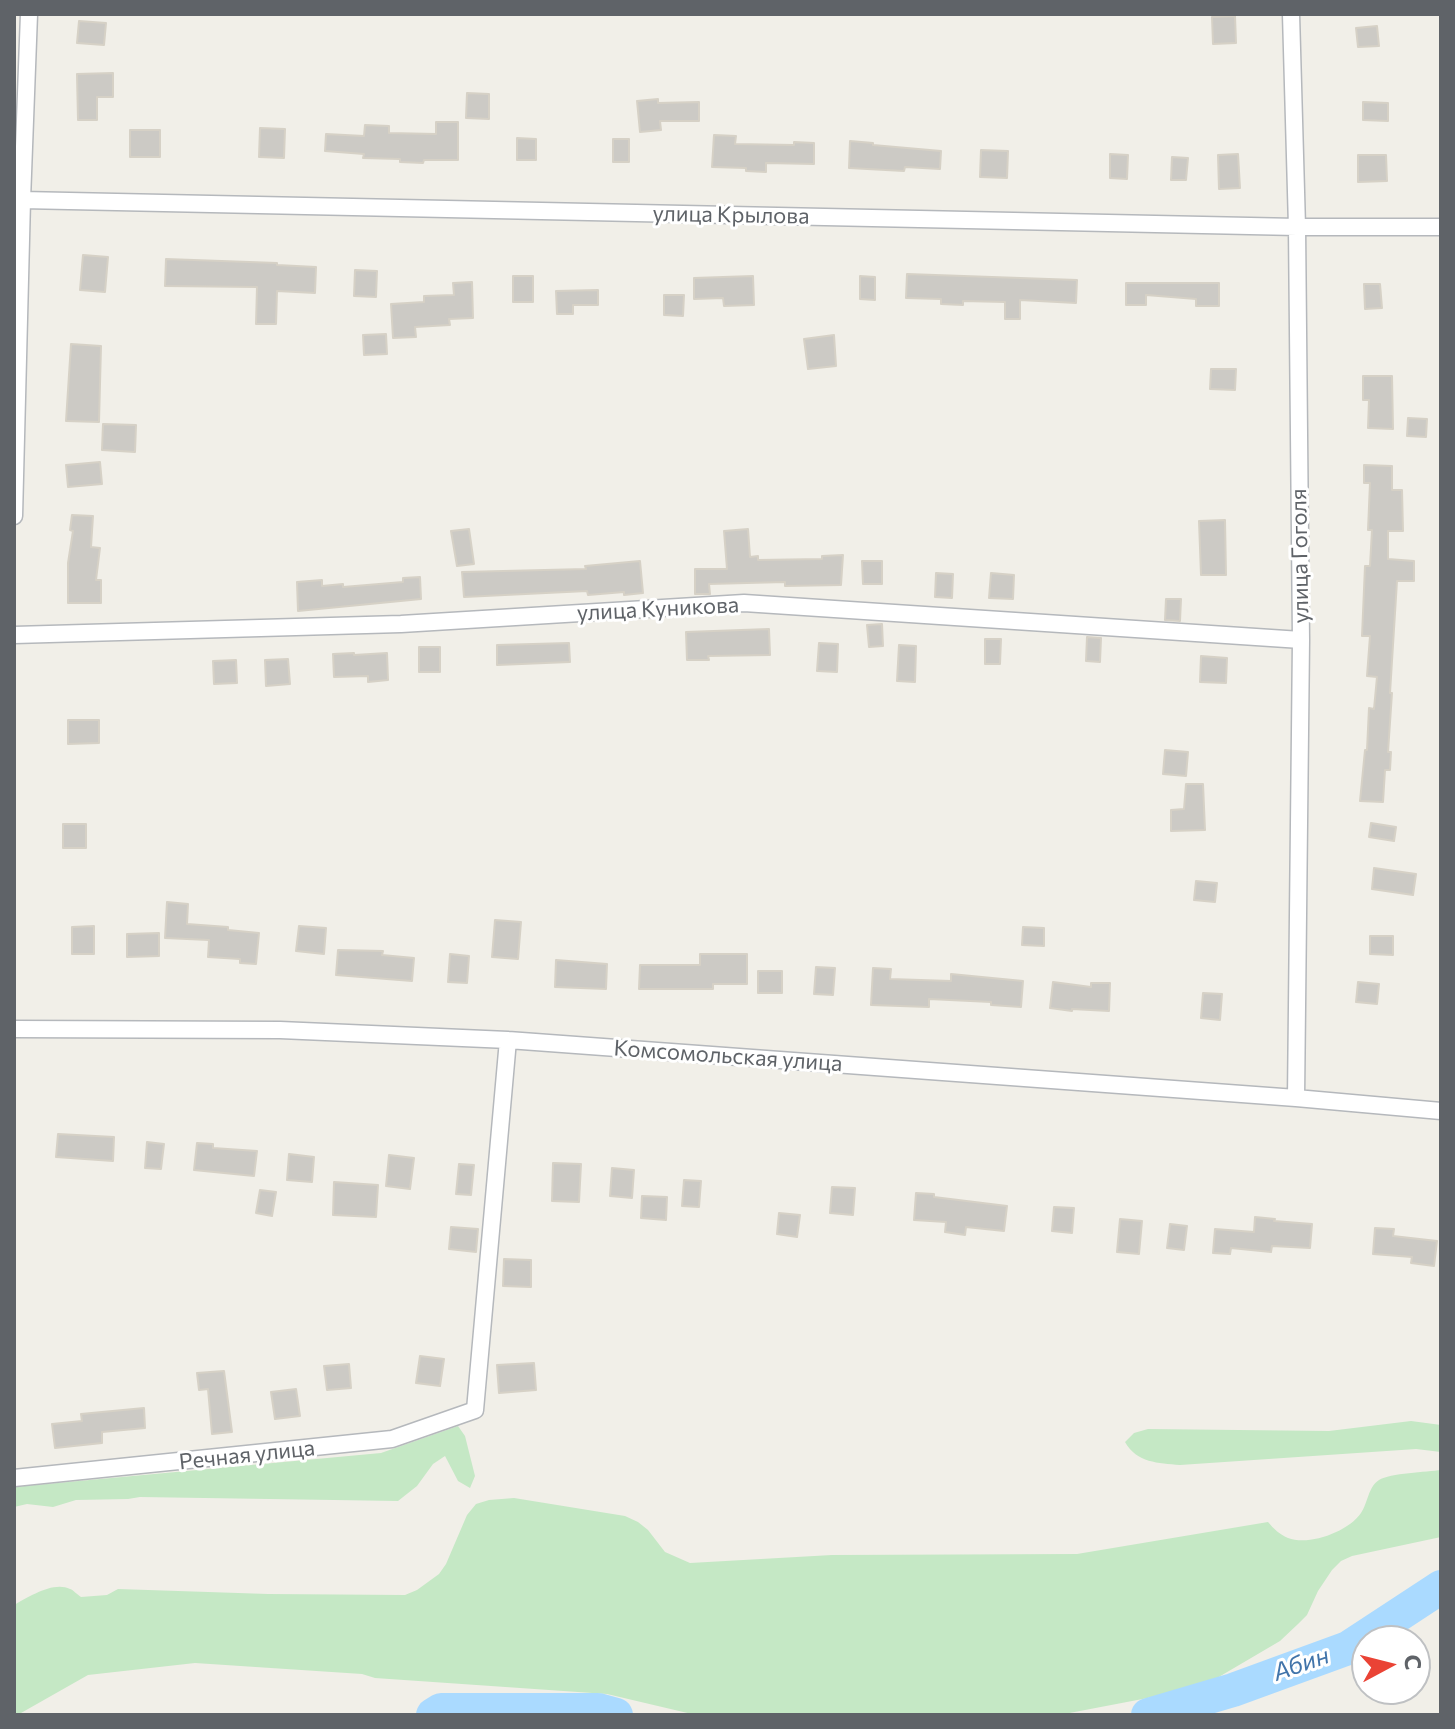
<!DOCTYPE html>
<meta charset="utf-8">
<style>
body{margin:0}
#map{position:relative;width:1455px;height:1729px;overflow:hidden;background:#f1efe8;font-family:Commissioner,sans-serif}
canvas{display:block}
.frame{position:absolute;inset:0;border:16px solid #5f6368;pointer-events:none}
.north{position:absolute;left:1351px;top:1625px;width:80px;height:80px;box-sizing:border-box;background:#fff;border:2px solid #bfc1c3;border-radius:50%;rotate:83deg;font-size:22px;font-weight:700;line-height:32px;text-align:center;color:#5f6368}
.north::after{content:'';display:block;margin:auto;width:28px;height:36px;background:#ea4335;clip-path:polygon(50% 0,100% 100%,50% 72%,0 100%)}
</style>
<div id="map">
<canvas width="1455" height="1729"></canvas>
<div class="frame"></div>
<div class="north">С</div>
</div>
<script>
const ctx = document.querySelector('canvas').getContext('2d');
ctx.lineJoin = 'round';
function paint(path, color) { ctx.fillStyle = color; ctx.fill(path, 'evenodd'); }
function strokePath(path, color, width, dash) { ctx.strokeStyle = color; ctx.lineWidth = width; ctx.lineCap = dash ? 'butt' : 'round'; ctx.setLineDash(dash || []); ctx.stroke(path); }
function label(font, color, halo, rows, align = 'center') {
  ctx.font = font + ' Commissioner,sans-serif'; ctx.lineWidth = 6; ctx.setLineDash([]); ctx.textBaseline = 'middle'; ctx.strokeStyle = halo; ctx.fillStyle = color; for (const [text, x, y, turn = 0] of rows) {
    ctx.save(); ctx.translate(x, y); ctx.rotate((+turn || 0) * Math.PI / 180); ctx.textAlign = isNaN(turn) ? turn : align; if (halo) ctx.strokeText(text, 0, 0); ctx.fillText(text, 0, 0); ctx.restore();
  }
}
const green = new Path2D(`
 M 1411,1421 L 1441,1425 L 1441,1452 L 1416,1449 L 1180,1465 C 1158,1463 1137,1463 1125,1442 L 1134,1433 L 1148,1429 L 1329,1431 Z
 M 458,1426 L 465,1436 L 475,1476 L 470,1488 L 458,1481 L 445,1456 L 433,1464 L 417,1486 L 398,1501 L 140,1497 L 128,1499 L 76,1500 L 53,1507 L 27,1504 L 14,1507 L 14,1487 L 381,1453 Z
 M 1441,1470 L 1441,1537 L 1352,1556 L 1341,1561 L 1332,1570 L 1318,1591 L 1307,1615 L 1298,1624 L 1280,1641 L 1200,1688 L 1059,1715 L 696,1715 L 607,1694 L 375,1678 L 362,1674 L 195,1663 L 88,1675 L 21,1713 L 14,1714 L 14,1605 C 29,1597 53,1581 70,1589 C 72,1589 79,1596 81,1597 L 107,1595 L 118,1589 L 268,1594 L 405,1595 L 417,1590 L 439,1574 L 446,1564 L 467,1515 L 476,1504 L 489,1500 L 514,1498 L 625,1516 L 638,1522 L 648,1530 L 665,1552 L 690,1563 L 832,1555 L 1077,1554 L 1268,1522 C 1274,1529 1279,1534 1288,1538 C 1309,1546 1348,1532 1361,1513 C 1368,1503 1368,1487 1379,1480 C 1390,1473 1427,1472 1441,1470 Z`);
const river = new Path2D(`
 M 433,1715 L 441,1710 L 598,1710 L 616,1715
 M 1148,1715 L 1233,1690 L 1348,1648 L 1441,1587`);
const building = new Path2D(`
 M 1235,16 L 1236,43 L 1213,44 L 1212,17 Z
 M 79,21 L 106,23 L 104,45 L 77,43 Z
 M 1377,26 L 1379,46 L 1358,47 L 1356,28 Z
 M 113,73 L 113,97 L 97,97 L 97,120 L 78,120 L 77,74 Z
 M 467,93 L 489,94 L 489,119 L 466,118 Z
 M 658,99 L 658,103 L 699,102 L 699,121 L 660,121 L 661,130 L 640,132 L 637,101 Z
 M 1363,102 L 1388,103 L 1388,121 L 1363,120 Z
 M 436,122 L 458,122 L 458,160 L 424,160 L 423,163 L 400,162 L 400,159 L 363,158 L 364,154 L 325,151 L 326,134 L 364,136 L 365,125 L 389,126 L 389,133 L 436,134 Z
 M 260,128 L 285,129 L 284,158 L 259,157 Z
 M 130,130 L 160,130 L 160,157 L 130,157 Z
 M 714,135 L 736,136 L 735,144 L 794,145 L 794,142 L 814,143 L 814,164 L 766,163 L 766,172 L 746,171 L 746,168 L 712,167 Z
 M 517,138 L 536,139 L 536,160 L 517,160 Z
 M 613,139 L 629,139 L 629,162 L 613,162 Z
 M 850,141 L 873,143 L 873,145 L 941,151 L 940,169 L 905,167 L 904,171 L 849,168 Z
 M 981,150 L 1008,151 L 1007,178 L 980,177 Z
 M 1110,154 L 1128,155 L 1127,179 L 1110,178 Z
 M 1238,154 L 1240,188 L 1219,189 L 1218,155 Z
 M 1358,155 L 1386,155 L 1387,181 L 1358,182 Z
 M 1172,157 L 1188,158 L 1186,180 L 1171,180 Z
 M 83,255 L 108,257 L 105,292 L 80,290 Z
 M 166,259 L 277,263 L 277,265 L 316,267 L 315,293 L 277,291 L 276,324 L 256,324 L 257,287 L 165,286 Z
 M 355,270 L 377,271 L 376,297 L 354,296 Z
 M 907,274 L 1077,280 L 1076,303 L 1020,300 L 1020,319 L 1005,319 L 1005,302 L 963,301 L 963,305 L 941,304 L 941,299 L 906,298 Z
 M 513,276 L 533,276 L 533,302 L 513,302 Z
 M 753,276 L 754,305 L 724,306 L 723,298 L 694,299 L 694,278 Z
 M 860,276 L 875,277 L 875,300 L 860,299 Z
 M 472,282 L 473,318 L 449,319 L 450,325 L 415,327 L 416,337 L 393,338 L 391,304 L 424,302 L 424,296 L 454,295 L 453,283 Z
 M 1126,283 L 1219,283 L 1219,306 L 1196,306 L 1196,299 L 1146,295 L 1146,305 L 1126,305 Z
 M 1364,284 L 1380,284 L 1382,308 L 1365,309 Z
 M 598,290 L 598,305 L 573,305 L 573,314 L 557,314 L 556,291 Z
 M 664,295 L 684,295 L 683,316 L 664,315 Z
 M 386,334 L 387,354 L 364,355 L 363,335 Z
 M 834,335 L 836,366 L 808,369 L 804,339 Z
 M 71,344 L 101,346 L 99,422 L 66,421 Z
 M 1211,369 L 1236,369 L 1235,390 L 1210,389 Z
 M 1363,376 L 1392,376 L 1393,429 L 1368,428 L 1369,400 L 1363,400 Z
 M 1408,418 L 1427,419 L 1426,437 L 1407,436 Z
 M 103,424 L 136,425 L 135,452 L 102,450 Z
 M 100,462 L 102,484 L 68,487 L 66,465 Z
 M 1364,465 L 1392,466 L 1392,490 L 1402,490 L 1403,531 L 1388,531 L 1388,559 L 1414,561 L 1414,581 L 1397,581 L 1390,693 L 1392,693 L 1388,752 L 1391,752 L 1390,770 L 1385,770 L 1383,802 L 1360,801 L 1365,750 L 1367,750 L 1369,708 L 1374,709 L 1377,677 L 1367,676 L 1370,636 L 1362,636 L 1365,566 L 1370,566 L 1372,530 L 1368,530 L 1370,483 L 1364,483 Z
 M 72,515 L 93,516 L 91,547 L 100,548 L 96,580 L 101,580 L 101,603 L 68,603 L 68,563 L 73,531 L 70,530 Z
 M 1225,520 L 1226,575 L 1201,575 L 1199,521 Z
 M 469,529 L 474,564 L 457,566 L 451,531 Z
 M 748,529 L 750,557 L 758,556 L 758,560 L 822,559 L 822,556 L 843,555 L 841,585 L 785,586 L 785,582 L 709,584 L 710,594 L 695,594 L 695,569 L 727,569 L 724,531 Z
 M 640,561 L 643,593 L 624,595 L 624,592 L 588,595 L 587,591 L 464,597 L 462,572 L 586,569 L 585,566 Z
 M 862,561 L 882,561 L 882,584 L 863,584 Z
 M 936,573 L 953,574 L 952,598 L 935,597 Z
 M 991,573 L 1014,575 L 1013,599 L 989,598 Z
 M 420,577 L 421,599 L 298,611 L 297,582 L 322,580 L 322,586 L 343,584 L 343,587 L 403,582 L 403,578 Z
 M 1166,599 L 1181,599 L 1180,621 L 1165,620 Z
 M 882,624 L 883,646 L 869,647 L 867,625 Z
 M 769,629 L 770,655 L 708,656 L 709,660 L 687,660 L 686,632 Z
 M 1087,637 L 1101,638 L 1100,662 L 1086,661 Z
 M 985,639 L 1001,639 L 1000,664 L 985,664 Z
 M 569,643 L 570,662 L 497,665 L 497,645 Z
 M 819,643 L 838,644 L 837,672 L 817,671 Z
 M 899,645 L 916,646 L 915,682 L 897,681 Z
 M 419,647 L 440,647 L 440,672 L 419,672 Z
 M 354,653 L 354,655 L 387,653 L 388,680 L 368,682 L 368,676 L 334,677 L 333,654 Z
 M 1201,656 L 1227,658 L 1226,683 L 1200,682 Z
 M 288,659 L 290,684 L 266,686 L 265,660 Z
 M 236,660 L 237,683 L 214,684 L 213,661 Z
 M 68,720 L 99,720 L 99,743 L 68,744 Z
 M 1165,750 L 1188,752 L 1186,776 L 1163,774 Z
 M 1186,784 L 1203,784 L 1205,830 L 1171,831 L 1171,810 L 1184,809 Z
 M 1371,823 L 1396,827 L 1394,841 L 1369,837 Z
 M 63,824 L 86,824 L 86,848 L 63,848 Z
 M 1374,868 L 1416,874 L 1413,895 L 1372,889 Z
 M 1196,881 L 1217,883 L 1215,902 L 1194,900 Z
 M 167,902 L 188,904 L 187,924 L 228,927 L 228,930 L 259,933 L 256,964 L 240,963 L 240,959 L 208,957 L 209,940 L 165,938 Z
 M 495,920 L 521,922 L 518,959 L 492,957 Z
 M 94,926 L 94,954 L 72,954 L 72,927 Z
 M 299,926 L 326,928 L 324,954 L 296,951 Z
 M 1023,927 L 1044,928 L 1044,946 L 1022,945 Z
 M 159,933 L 159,956 L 127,957 L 127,934 Z
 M 1370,936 L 1393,936 L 1393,955 L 1370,954 Z
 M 338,950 L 383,951 L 382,955 L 414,958 L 412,981 L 336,975 Z
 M 450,954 L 469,956 L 467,983 L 448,982 Z
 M 700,954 L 747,954 L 747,984 L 713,984 L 713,989 L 639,989 L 640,965 L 700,965 Z
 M 556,960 L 607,964 L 606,989 L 555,987 Z
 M 816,967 L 835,968 L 833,995 L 814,994 Z
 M 873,968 L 891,969 L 890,979 L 951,981 L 951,974 L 1023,981 L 1021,1007 L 991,1005 L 991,1002 L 929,999 L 929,1007 L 871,1005 Z
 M 758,971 L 782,971 L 782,993 L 758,993 Z
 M 1053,982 L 1091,987 L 1091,983 L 1110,983 L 1109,1011 L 1072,1009 L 1072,1011 L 1050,1008 Z
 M 1358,982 L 1379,984 L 1377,1004 L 1356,1002 Z
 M 1203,993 L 1222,994 L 1220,1020 L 1201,1018 Z
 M 58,1134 L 114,1137 L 113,1161 L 56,1157 Z
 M 147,1142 L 164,1144 L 161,1169 L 145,1168 Z
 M 197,1143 L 213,1144 L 213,1148 L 257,1151 L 254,1176 L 194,1170 Z
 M 289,1154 L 314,1157 L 312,1182 L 287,1180 Z
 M 389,1155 L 414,1158 L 410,1189 L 386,1186 Z
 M 553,1163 L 581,1164 L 579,1202 L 552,1201 Z
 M 459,1164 L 474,1165 L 471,1195 L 456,1194 Z
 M 612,1168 L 634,1170 L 632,1198 L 610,1196 Z
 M 684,1180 L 701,1181 L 699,1207 L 682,1206 Z
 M 334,1182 L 378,1185 L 376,1217 L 333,1215 Z
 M 832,1187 L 855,1188 L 853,1215 L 830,1213 Z
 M 260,1190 L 276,1192 L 272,1216 L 256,1213 Z
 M 916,1193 L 934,1194 L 934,1197 L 1007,1206 L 1004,1231 L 966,1227 L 965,1235 L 945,1232 L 946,1222 L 914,1220 Z
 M 642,1196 L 667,1197 L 666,1220 L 641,1218 Z
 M 1054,1207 L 1074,1208 L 1072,1233 L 1052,1231 Z
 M 779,1213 L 800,1215 L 797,1237 L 777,1234 Z
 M 1255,1217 L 1275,1219 L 1274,1221 L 1312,1224 L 1310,1248 L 1272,1246 L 1271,1252 L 1231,1248 L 1230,1254 L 1213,1253 L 1215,1229 L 1254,1232 Z
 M 1120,1219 L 1142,1221 L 1139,1254 L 1117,1252 Z
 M 1170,1224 L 1187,1226 L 1184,1250 L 1167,1248 Z
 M 451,1227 L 478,1229 L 476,1252 L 449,1249 Z
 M 1375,1228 L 1394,1229 L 1393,1236 L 1437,1241 L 1434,1266 L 1411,1263 L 1412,1257 L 1373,1254 Z
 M 504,1259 L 531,1260 L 531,1287 L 503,1286 Z
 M 420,1356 L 444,1359 L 440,1386 L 416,1383 Z
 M 534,1363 L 536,1390 L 499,1393 L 497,1365 Z
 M 349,1364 L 351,1388 L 327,1390 L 324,1366 Z
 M 224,1371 L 232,1432 L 212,1434 L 208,1389 L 199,1390 L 197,1373 Z
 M 296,1389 L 300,1416 L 275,1419 L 271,1392 Z
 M 144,1408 L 145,1428 L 102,1432 L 102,1443 L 55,1448 L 52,1424 L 82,1421 L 81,1414 Z`);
const minor = new Path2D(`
 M 1291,14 L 1297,227 L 1301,640 L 1296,1098
 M 22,200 L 1297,227 L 1441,227
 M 14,516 L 22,200 L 29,14
 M 14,635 L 401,624 L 744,603 L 1301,640
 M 14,1029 L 280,1030 L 508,1040 L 1296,1098 L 1441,1111
 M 14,1478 L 392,1439 L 475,1410 L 508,1040`);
const streetNames = [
 ["улица Крылова",731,215,1],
 ["улица Гоголя",1300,556,-91],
 ["улица Куникова",658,609,-3],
 ["Комсомольская улица",728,1056,4],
 ["Речная улица",247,1455,-6]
];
const waterNames = [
 ["Абин",1301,1664,-19]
];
paint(green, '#c5e8c5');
strokePath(river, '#aadaff', 34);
paint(building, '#cccac5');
strokePath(building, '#d6d1c6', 2);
strokePath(minor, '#b5b8bc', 19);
strokePath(minor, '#fff', 16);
label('22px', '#5f6368', '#fff', streetNames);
label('italic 24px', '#4174aa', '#fff', waterNames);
</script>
